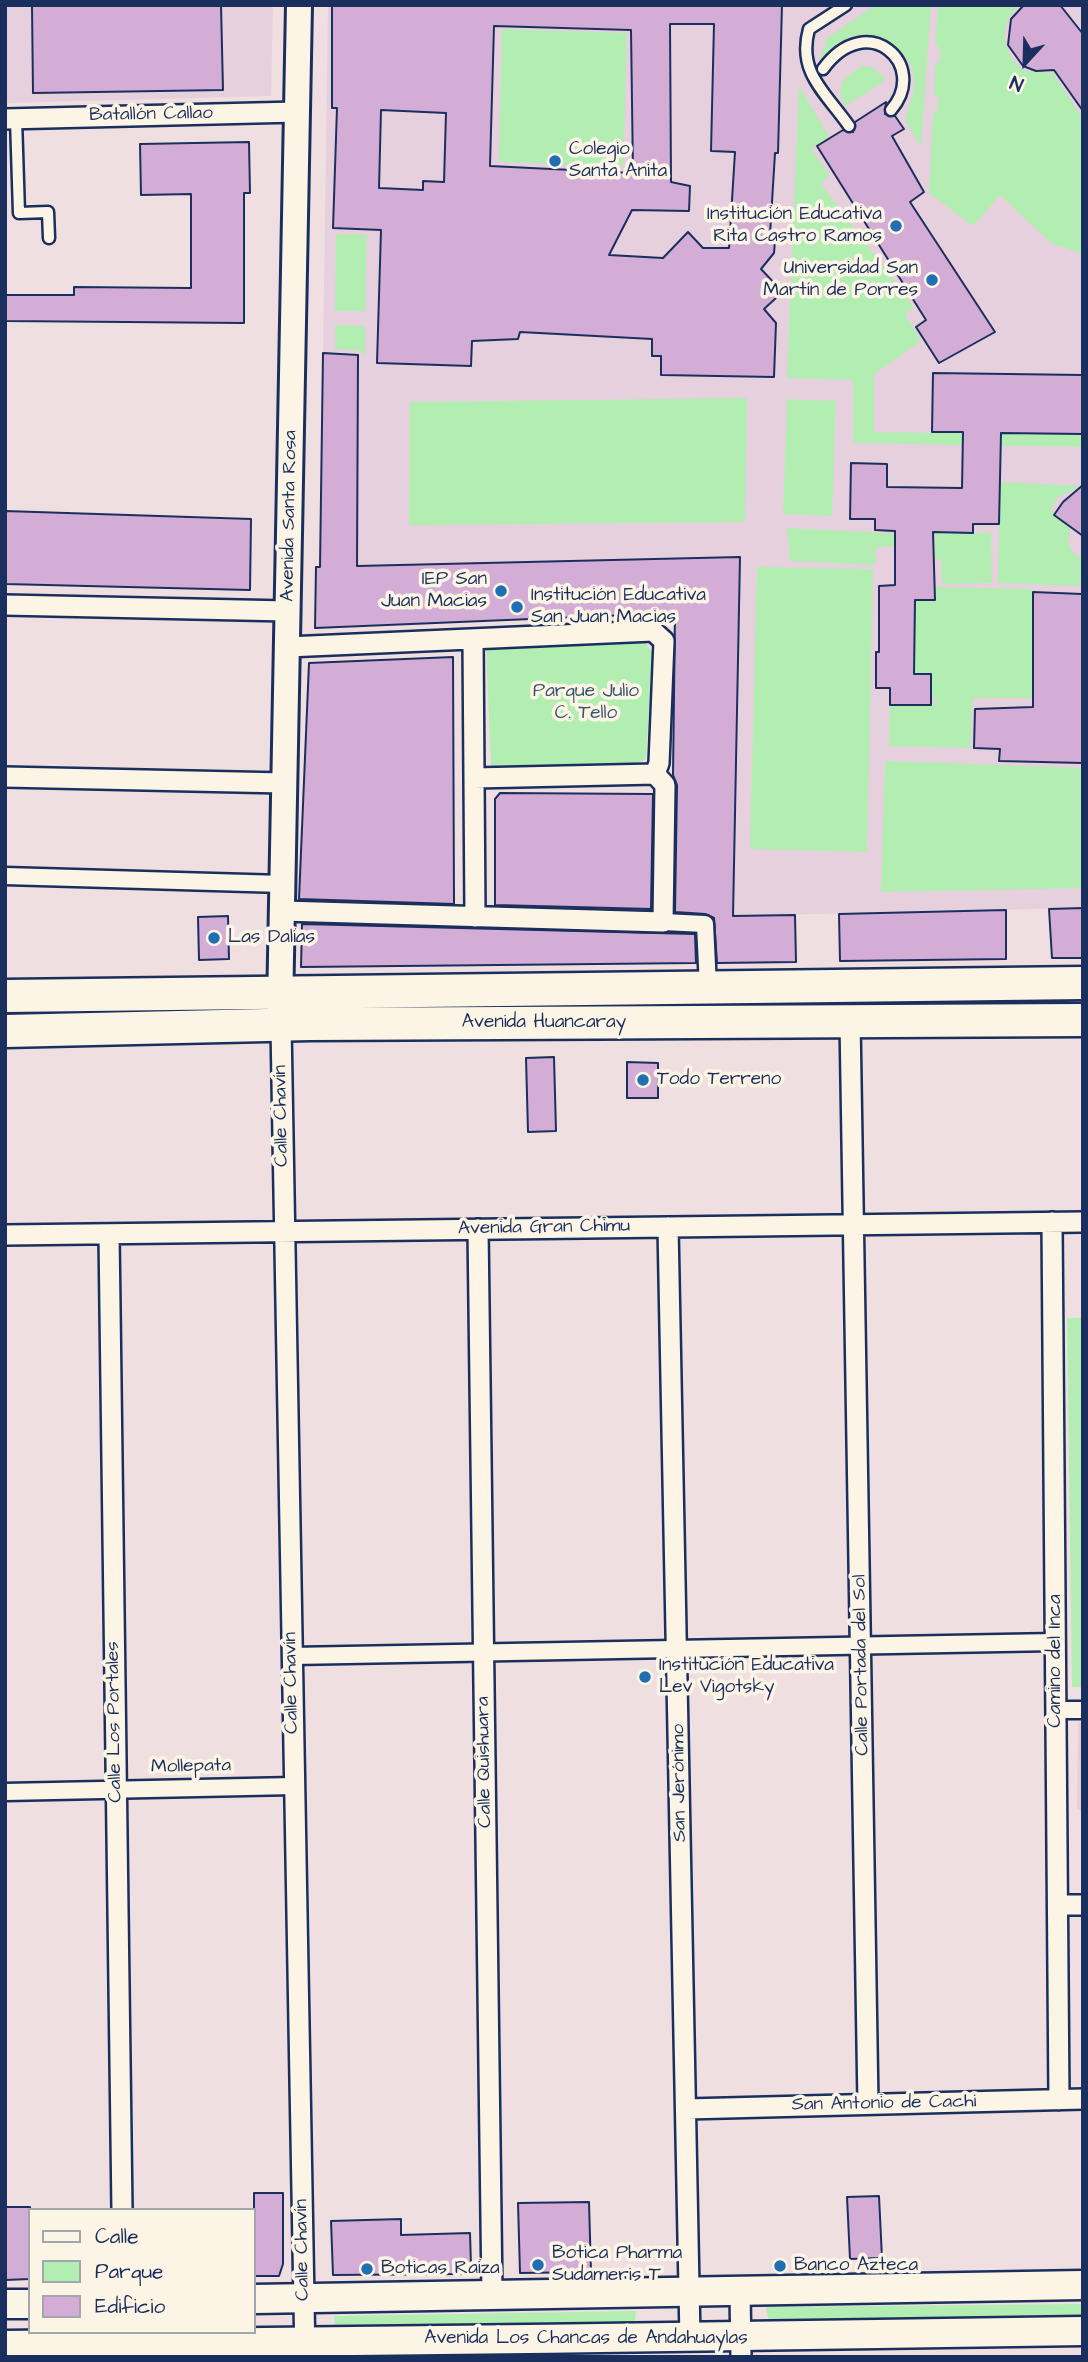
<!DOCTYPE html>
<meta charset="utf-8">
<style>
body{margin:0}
#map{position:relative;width:1088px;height:2362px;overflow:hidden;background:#f0dfe0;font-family:"Architects Daughter",sans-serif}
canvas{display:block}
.frame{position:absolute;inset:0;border:7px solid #1b2f5e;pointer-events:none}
.legend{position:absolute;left:28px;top:2208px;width:228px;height:126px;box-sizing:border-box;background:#fcf5e5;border:2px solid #a2a6af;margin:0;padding:9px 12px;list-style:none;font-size:21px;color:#1b2f5e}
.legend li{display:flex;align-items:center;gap:14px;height:35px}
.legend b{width:35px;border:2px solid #a2a6af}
.north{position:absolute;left:990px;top:28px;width:70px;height:70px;-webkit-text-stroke:5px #fcf5e5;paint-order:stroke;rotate:202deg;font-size:19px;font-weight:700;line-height:28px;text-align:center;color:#1b2f5e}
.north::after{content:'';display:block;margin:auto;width:24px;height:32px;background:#1b2f5e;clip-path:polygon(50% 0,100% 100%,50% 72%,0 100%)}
</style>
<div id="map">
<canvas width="1088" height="2362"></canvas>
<div class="frame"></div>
<ul class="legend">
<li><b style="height:9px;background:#fcf5e5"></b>Calle</li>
<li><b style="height:19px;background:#b2edb2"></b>Parque</li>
<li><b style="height:19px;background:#d3add5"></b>Edificio</li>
</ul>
<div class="north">N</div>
</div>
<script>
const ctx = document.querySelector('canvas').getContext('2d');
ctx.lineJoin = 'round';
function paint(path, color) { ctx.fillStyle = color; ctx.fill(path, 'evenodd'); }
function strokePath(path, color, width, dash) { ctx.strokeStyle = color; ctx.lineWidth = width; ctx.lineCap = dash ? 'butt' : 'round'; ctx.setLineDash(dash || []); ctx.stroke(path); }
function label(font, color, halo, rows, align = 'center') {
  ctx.font = font + ' "Architects Daughter",sans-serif'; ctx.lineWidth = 7; ctx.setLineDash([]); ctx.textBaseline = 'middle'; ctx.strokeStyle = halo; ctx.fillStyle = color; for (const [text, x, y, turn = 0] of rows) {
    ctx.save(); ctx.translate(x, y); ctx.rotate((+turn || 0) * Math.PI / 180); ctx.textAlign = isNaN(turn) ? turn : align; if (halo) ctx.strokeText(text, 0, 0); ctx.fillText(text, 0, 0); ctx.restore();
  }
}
const built = new Path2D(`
 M 5,5 L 273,5 L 271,96 L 5,103 Z
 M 328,5 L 1083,5 L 1083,908 L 733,916 L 740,557 L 320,567 Z
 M 1078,1723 L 1083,1723 L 1083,1810 L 1077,1810 Z`);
const green = new Path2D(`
 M 876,5 L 931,5 L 921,146 L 905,121 C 908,109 913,96 914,84 C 916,54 882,31 854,36 C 841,39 828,53 819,62 L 827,38 Z
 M 938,5 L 1019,5 C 997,26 1002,54 1025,71 L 1053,73 L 1083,119 L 1083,254 L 1051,243 L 1000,195 L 973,226 L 929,193 L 933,115 L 937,111 L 939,98 L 934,94 L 935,66 L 940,60 L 940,48 L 935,44 Z
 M 502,29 L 627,33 L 623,166 L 499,162 Z
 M 862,66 L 874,68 L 886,80 L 845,106 C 834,86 844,76 862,66 Z
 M 799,86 L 829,137 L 811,149 L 829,175 L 821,184 L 914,308 L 905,314 L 921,341 L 874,374 L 874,432 L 1083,435 L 1083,447 L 853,443 L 853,380 L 787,378 Z
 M 336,234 L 367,235 L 365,311 L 335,311 Z
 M 335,325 L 365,326 L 365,355 L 356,350 L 335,349 Z
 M 747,398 L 745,522 L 409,525 L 410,402 Z
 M 787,399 L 836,401 L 832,516 L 783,514 Z
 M 1000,482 L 1081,486 L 1058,497 L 1051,510 L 1070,527 L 1068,544 L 1074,554 L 1083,558 L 1083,575 L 1078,586 L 998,583 Z
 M 787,528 L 905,534 L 904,546 L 876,547 L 875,565 L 790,561 Z
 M 935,532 L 991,533 L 992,583 L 942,584 L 941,559 L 935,559 Z
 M 757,567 L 873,569 L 867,852 L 750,849 Z
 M 935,587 L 1033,589 L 1033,698 L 973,698 L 970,748 L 889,746 L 890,705 L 935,705 L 935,697 L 931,697 L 914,674 L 915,600 L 934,600 Z
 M 641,637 L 652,652 L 646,759 L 635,764 L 491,766 L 486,647 Z
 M 885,761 L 1083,768 L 1083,888 L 881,892 Z
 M 1067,1318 L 1083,1318 L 1083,1687 L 1072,1687 Z
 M 1083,2304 L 1083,2319 L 769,2323 L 766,2307 Z
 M 636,2311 L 635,2323 L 335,2327 L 334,2316 Z`);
const building = new Path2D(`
 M 32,5 L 221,5 L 223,90 L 33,93 Z
 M 332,5 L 782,5 L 778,153 L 775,153 L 770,235 L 775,241 L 774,253 L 761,269 L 776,285 L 776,298 L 764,309 L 776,323 L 774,377 L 661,375 L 661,356 L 652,356 L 652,339 L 520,332 L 518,339 L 472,341 L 471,366 L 377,363 L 381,230 L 333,228 L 337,108 L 332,108 ZM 670,24 L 714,24 L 711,151 L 735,152 L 729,248 L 703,248 L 688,232 L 663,258 L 609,255 L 632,210 L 689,211 L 690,186 L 671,182 ZM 494,26 L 631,30 L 633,173 L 490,166 ZM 381,110 L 446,113 L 444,182 L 423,181 L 423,190 L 379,188 Z
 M 1024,5 L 1060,5 L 1083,34 L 1083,111 L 1054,70 L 1036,71 L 1023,66 L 1008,45 L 1011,19 Z
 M 886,102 L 885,114 L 895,116 L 904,129 L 892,136 L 924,192 L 910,202 L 995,332 L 939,363 L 916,327 L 926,320 L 817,146 L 843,130 L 853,132 L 855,122 Z
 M 249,142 L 250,193 L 244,193 L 244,323 L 5,321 L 5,295 L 74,295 L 74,287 L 191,288 L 191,194 L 141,195 L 140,144 Z
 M 323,353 L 358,355 L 357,566 L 740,557 L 733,916 L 795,915 L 796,962 L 717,963 L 714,918 L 705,914 L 675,912 L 677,785 L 673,775 L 675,613 L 315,628 L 316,567 L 320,567 Z
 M 933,373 L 1083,375 L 1083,434 L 1001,433 L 999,524 L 973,524 L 973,533 L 933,532 L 935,600 L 915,600 L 914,674 L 931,674 L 931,705 L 890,705 L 890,688 L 876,688 L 876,652 L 879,652 L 879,586 L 895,585 L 895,531 L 875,530 L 875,519 L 850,519 L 851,463 L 887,464 L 887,487 L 962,488 L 963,432 L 932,432 Z
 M 1083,485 L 1083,536 L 1054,515 L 1063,502 Z
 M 5,511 L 251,519 L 250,590 L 5,584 Z
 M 1033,592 L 1082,594 L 1083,763 L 999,761 L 1000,749 L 974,748 L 975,709 L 1033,707 Z
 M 453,657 L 454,904 L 299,899 L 309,663 Z
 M 500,793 L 653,794 L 651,909 L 495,905 L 495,799 Z
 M 1083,908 L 1083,958 L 1052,958 L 1049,909 Z
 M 1006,910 L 1006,959 L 840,961 L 839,914 Z
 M 228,916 L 229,959 L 199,960 L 198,917 Z
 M 302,924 L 695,934 L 696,963 L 301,967 Z
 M 554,1057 L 556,1131 L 528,1132 L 526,1058 Z
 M 627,1062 L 658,1063 L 658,1098 L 627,1098 Z
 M 254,2193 L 283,2193 L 283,2264 L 279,2276 L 254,2276 Z
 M 879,2196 L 882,2258 L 850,2259 L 847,2197 Z
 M 589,2202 L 591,2272 L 520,2273 L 518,2203 Z
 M 5,2207 L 30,2207 L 30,2279 L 5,2280 Z
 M 401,2219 L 401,2235 L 470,2233 L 471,2266 L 462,2274 L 333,2275 L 331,2221 Z`);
const service = new Path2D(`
 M 846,5 L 809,29 C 797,72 825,92 849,126
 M 823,69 C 867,8 930,65 891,110
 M 16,119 L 19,213 L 48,212 L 49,238`);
const pedestrian = new Path2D(`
 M 5,876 L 283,884
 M 663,922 L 705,924 L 708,987
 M 292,1656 L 1055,1642
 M 1056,1710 L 1083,1710
 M 5,1792 L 294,1786`);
const minor = new Path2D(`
 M 5,119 L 297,112
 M 5,605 L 288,611
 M 473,639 L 475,917
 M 287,647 L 653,631 L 664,641 L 659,763 L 655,774
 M 5,777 L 284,783
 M 474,778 L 655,774
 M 282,911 L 663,922 L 665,785 L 655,774
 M 850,1021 L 868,2104
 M 281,1026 L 305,2357
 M 1052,1222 L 1059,2100
 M 668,1227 L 690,2338
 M 478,1229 L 492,2294
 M 109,1234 L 122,2210
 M 5,1235 L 1083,1222
 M 1058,1905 L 1083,1905
 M 686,2109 L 1083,2099
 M 740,2291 L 741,2357`);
const tertiary = new Path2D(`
 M 280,1009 L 299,5`);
const secondary = new Path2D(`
 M 254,2299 L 1083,2285
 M 5,2304 L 30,2304
 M 5,2345 C 364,2339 724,2339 1083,2331`);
const primary = new Path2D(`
 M 5,996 L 1083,983
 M 5,1031 L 310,1024 L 1083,1020`);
const markers = [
 [555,161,7,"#1f6fb2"],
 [896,226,7,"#1f6fb2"],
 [932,280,7,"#1f6fb2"],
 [501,591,7,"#1f6fb2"],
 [517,607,7,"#1f6fb2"],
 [214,938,7,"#1f6fb2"],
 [643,1080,7,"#1f6fb2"],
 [645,1677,7,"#1f6fb2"],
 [538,2265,7,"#1f6fb2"],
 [780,2266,7,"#1f6fb2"],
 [367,2269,7,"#1f6fb2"]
];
const streetNames = [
 ["Batallón Callao",151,115,-1],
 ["Avenida Santa Rosa",290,516,-89],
 ["Avenida Huancaray",544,1023],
 ["Calle Chavín",282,1116,-91],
 ["Avenida Gran Chimu",544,1228,-1],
 ["Camino del Inca",1056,1661,-90],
 ["Calle Portada del Sol",862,1665,-91],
 ["Calle Chavín",292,1683,-91],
 ["Calle Los Portales",115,1722,-91],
 ["Calle Quishuara",485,1762,-91],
 ["Mollepata",191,1767,-1],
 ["San Jerónimo",680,1783,-91],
 ["San Antonio de Cachi",884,2104,-1],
 ["Calle Chavín",303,2250,-91],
 ["Avenida Los Chancas de Andahuaylas",586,2339]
];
const poiNames = [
 ["Colegio",569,150],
 ["Santa Anita",569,172],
 ["Institución Educativa",882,215,"right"],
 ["Rita Castro Ramos",882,237,"right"],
 ["Universidad San",918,269,"right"],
 ["Martín de Porres",918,291,"right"],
 ["IEP San",487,580,"right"],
 ["Juan Macias",487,602,"right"],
 ["Institución Educativa",531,596],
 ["San Juan Macias",531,618],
 ["Las Dalias",228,938],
 ["Todo Terreno",657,1080],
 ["Institución Educativa",659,1666],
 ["Lev Vigotsky",659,1688],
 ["Botica Pharma",552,2254],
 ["Sudameris T",552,2276],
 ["Banco Azteca",794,2266],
 ["Boticas Raiza",381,2269]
];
const parkNames = [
 ["Parque Julio",586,692],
 ["C. Tello",586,714]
];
paint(built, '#e7d0dd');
paint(green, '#b2edb2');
paint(building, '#d3add5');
strokePath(building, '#1b2f5e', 2);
strokePath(service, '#1b2f5e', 15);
strokePath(pedestrian, '#1b2f5e', 21);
strokePath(minor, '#1b2f5e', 24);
strokePath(tertiary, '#1b2f5e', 30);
strokePath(secondary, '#1b2f5e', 33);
strokePath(primary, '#1b2f5e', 37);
strokePath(service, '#fcf5e5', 10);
strokePath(pedestrian, '#fcf5e5', 16);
strokePath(minor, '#fcf5e5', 19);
strokePath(tertiary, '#fcf5e5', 24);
strokePath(secondary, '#fcf5e5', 28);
strokePath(primary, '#fcf5e5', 32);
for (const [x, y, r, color] of markers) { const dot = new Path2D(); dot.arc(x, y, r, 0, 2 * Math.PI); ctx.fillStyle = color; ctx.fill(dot); strokePath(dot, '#fcf5e5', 2.5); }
label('19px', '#1b2f5e', '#fcf5e5', streetNames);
label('19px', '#1b2f5e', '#fcf5e5', poiNames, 'left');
label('19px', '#39556f', '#fcf5e5', parkNames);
</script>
